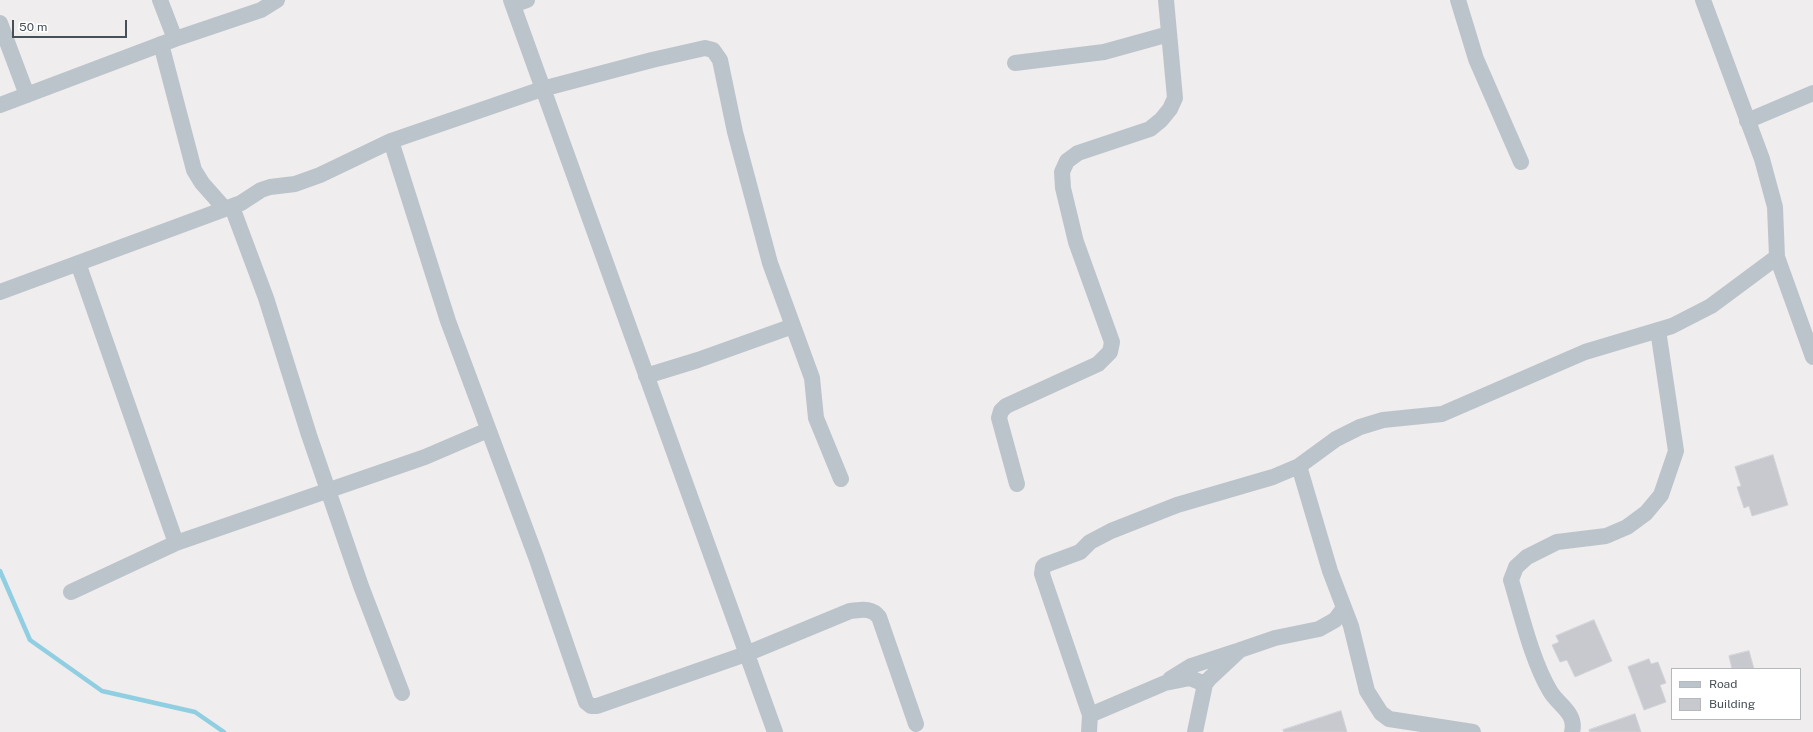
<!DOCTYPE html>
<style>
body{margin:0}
#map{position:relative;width:1813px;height:732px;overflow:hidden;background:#efeded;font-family:"Public Sans",sans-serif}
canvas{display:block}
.legend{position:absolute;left:1671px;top:668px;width:130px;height:52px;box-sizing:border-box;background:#fff;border:1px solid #b5b9bc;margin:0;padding:5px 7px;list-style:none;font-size:12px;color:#474f58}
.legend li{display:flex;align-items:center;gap:8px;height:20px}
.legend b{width:20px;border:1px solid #b5b9bc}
.scale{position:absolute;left:12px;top:20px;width:115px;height:18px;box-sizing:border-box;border:2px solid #474f58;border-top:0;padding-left:5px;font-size:12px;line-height:14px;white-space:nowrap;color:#474f58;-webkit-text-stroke:3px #fff;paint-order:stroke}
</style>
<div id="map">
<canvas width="1813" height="732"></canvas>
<ul class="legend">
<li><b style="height:5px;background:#bcc4cb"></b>Road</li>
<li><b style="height:11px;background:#c7c9cf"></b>Building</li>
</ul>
<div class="scale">50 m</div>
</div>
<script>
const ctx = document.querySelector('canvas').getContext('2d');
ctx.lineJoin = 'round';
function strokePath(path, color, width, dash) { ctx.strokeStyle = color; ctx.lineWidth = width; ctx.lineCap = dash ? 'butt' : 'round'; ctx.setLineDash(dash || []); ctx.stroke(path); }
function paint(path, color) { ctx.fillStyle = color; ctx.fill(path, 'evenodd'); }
const stream = new Path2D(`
 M 0,571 L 30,640 L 102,691 L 195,712 L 224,732`);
const building = new Path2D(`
 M 1773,455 L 1788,505 L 1752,516 L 1749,506 L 1744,508 L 1737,487 L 1741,486 L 1735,467 Z
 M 1594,620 L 1612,661 L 1575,677 L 1567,660 L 1560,662 L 1552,645 L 1559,642 L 1556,636 Z
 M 1749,651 L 1754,669 L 1732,669 L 1729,656 Z
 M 1649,659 L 1651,664 L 1658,662 L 1666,683 L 1660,685 L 1666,702 L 1644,710 L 1628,667 Z
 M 1341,711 L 1347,732 L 1284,732 L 1283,730 Z
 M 1635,714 L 1641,732 L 1590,732 L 1589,730 Z`);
const minor = new Path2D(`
 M 160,0 L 175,39
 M 511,0 L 775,732
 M 1458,0 L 1476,59 L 1521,162
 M 513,5 L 527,0
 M 0,23 L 27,95
 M 161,44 L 194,170 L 202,183 L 225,209
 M 1015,63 L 1104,52 L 1169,34
 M 0,105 L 175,39 L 261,10 L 277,0
 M 1747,121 L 1813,93
 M 391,141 L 448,321 L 536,557 L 586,702 L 591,706 L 597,706 L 746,654 L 850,611 C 861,610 871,607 879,617 L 916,724
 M 232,207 L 266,298 L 309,435 L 361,586 L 402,693
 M 1777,257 L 1813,357
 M 78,263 L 176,543
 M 0,292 L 241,203 L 261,190 L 270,187 L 295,184 L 320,175 L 391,141 L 542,89 L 652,60 L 705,48 L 713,50 L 720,60 L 735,132 L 770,263 L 812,378 L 816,418 L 841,479
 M 646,376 L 698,360 L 793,326
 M 1299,466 L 1330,571 L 1351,626 L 1367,691 L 1381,713 L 1389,719 L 1473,732
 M 1017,484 L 999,418 L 1001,411 L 1006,406 L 1098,364 L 1110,352 L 1112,342 L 1076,242 L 1063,188 L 1062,172 L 1067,161 L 1078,153 L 1150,129 L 1161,120 L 1170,109 L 1175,98 L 1166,0
 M 71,592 L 176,543 L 425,457 L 488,430
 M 1170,679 L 1191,666 L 1237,651
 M 1090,715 L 1042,574 L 1043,567 L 1045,565 L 1080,552 L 1090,542 L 1111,531 L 1177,505 L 1273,477 L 1299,466 L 1336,439 L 1360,427 L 1383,420 L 1442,414 L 1585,352 L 1672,326 L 1711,306 L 1777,257 L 1775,207 L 1762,159 L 1703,0
 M 1089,732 L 1090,715 L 1165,683 L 1190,678 L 1205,684
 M 1195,732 L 1205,684 L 1209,679 L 1240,650 L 1275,638 L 1319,629 L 1335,620 L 1344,608
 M 1572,732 C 1577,713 1558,705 1550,691 C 1532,661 1521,613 1511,580 L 1516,567 L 1527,557 L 1557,542 L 1606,536 L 1627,527 L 1646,513 L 1661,495 L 1676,451 L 1658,330`);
strokePath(stream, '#90cee2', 4.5);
paint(building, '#c7c9cf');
strokePath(building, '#d1d3d8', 1);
strokePath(minor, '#bcc4cb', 16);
</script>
